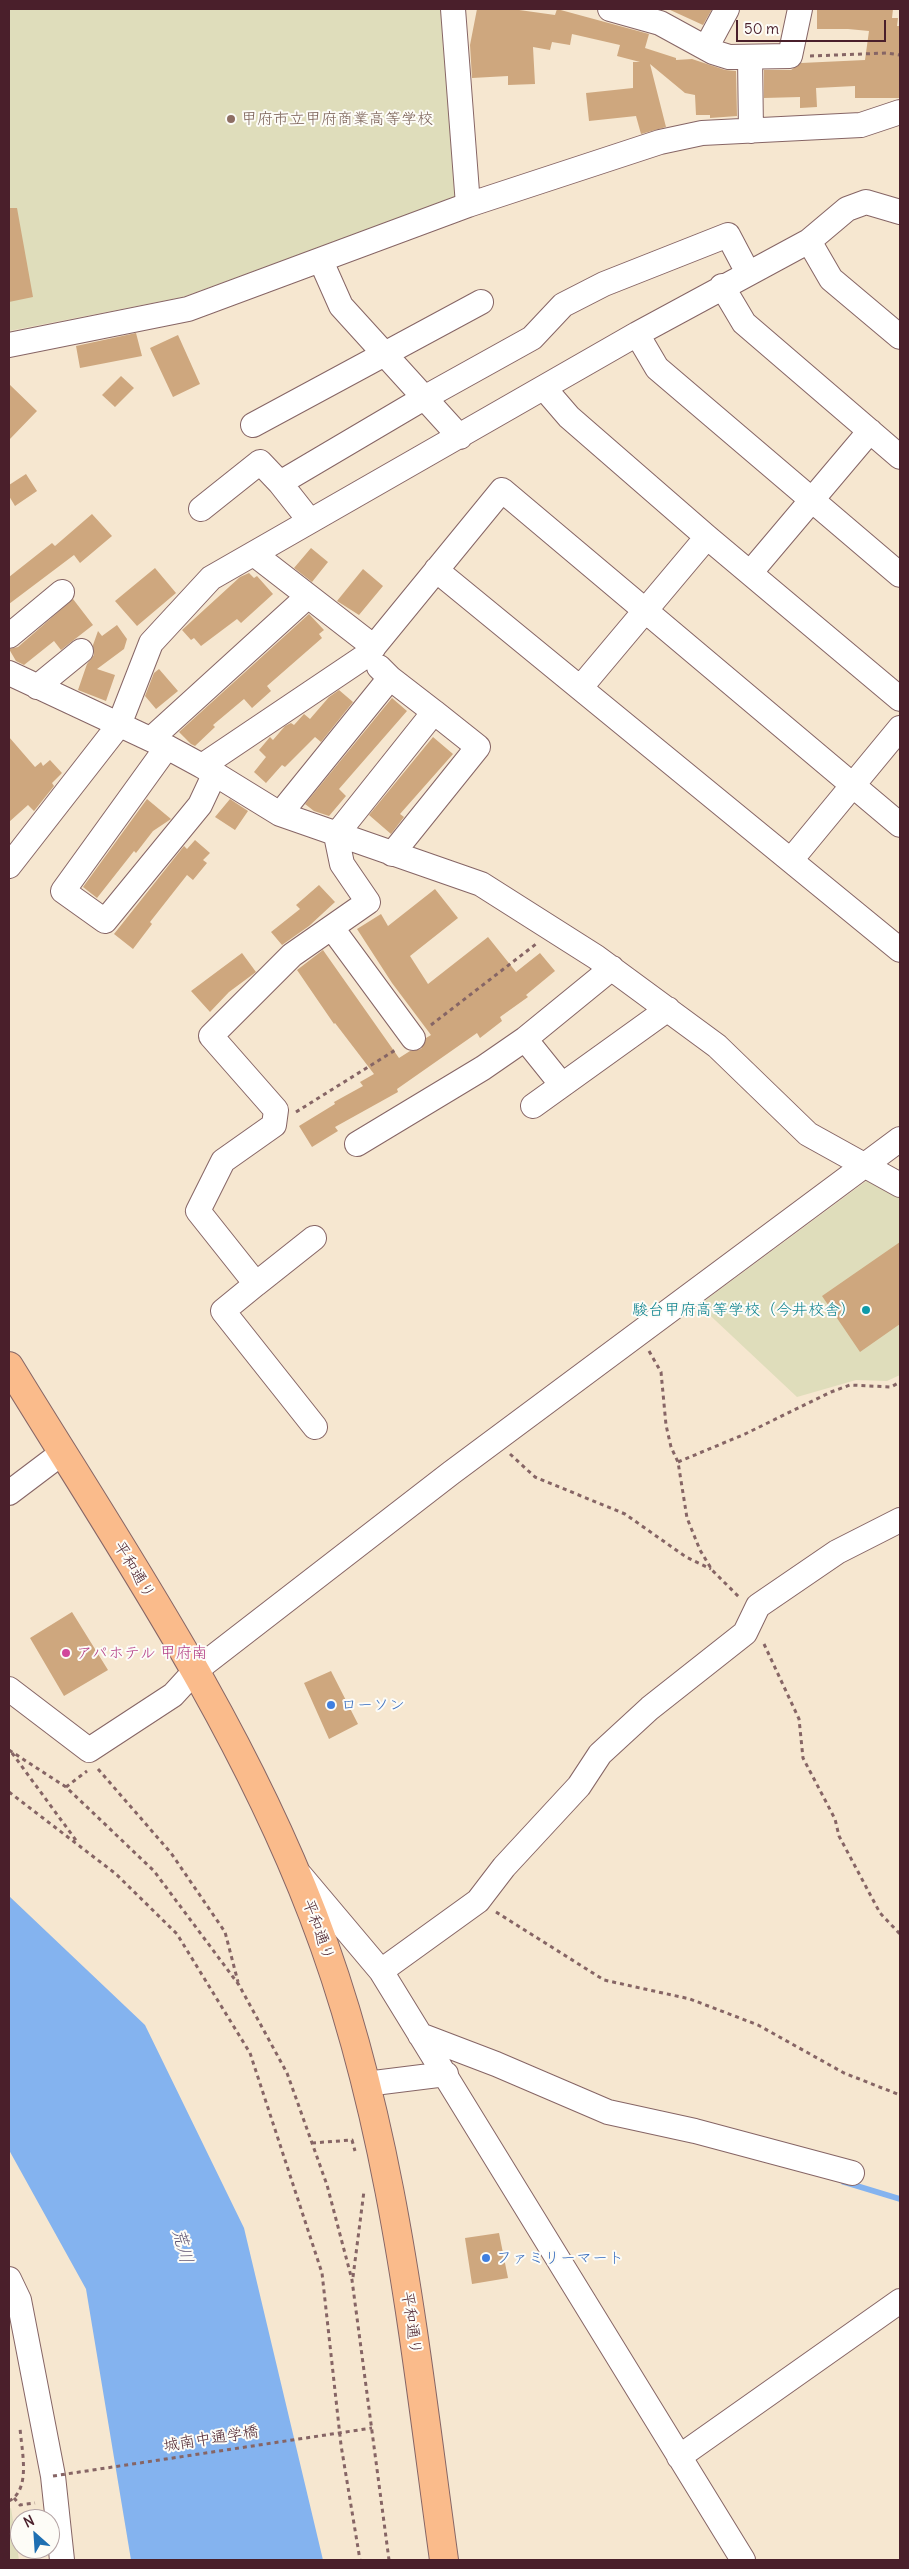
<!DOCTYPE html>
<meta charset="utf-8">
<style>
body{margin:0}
#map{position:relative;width:909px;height:2569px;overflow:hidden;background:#f6e7d0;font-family:Delius,sans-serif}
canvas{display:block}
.frame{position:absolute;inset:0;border:10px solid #4a1f2b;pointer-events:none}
.north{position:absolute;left:10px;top:2509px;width:50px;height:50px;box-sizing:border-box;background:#fdfcf7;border:1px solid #b5a4a5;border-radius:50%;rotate:334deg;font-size:14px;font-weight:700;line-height:20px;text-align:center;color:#4a1f2b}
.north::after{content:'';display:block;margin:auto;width:18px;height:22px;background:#1f6fb2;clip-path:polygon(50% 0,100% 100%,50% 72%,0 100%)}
.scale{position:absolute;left:736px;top:20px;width:150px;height:22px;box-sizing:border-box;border:2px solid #4a1f2b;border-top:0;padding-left:6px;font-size:15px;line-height:18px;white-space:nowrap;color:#4a1f2b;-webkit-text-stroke:4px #fdfcf7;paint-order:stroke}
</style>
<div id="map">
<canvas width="909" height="2569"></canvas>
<div class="frame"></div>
<div class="north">N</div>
<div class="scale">50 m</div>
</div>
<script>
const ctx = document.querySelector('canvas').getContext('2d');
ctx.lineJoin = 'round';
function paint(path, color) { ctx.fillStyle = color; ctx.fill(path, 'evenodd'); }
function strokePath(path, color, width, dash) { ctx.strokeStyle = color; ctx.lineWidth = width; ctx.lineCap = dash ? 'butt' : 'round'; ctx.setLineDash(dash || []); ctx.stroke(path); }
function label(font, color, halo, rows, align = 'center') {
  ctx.font = font + ' Delius,"Klee One",sans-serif'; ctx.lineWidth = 4; ctx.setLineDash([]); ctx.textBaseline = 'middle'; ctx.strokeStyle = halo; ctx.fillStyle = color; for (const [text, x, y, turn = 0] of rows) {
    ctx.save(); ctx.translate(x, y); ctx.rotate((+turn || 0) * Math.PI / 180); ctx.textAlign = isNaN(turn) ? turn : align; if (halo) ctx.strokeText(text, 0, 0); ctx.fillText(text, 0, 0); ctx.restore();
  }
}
const built = new Path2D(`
 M 9,9 L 447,9 L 460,188 L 455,197 L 183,297 L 9,331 Z
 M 869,1179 L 900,1196 L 900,1375 L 887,1381 L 856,1380 L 797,1397 L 699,1305 Z
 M 11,2508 L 19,2560 L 9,2560 L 9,2509 Z`);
const water = new Path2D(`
 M 9,1896 L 145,2025 L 244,2228 L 323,2560 L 131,2560 L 86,2289 L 9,2150 Z`);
const stream = new Path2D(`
 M 844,2182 L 900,2199`);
const building = new Path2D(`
 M 477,9 L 512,9 L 555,15 L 557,9 L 649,34 L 645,48 L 676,58 L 676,60 L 692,59 L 725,70 L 736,71 L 737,116 L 710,118 L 710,115 L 696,115 L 695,95 L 685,93 L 650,64 L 666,127 L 641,134 L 636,116 L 589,121 L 586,93 L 633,88 L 633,62 L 640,62 L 617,56 L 620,45 L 572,34 L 570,45 L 552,42 L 550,50 L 533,47 L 535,84 L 508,85 L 508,76 L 472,78 L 470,45 Z
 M 668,9 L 712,9 L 703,25 Z
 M 817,9 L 893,9 L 892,18 L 898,18 L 897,26 L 900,26 L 900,98 L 855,98 L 855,86 L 816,88 L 817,107 L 800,108 L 800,97 L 764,98 L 764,70 L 791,70 L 801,63 L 865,60 L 869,31 L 848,29 L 817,29 Z
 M 9,208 L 17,208 L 33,297 L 9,302 Z
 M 136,333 L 142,356 L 80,368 L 76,346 Z
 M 178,335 L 200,384 L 173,397 L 150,348 Z
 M 121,376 L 134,388 L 115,407 L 102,395 Z
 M 9,384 L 37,411 L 9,440 Z
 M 26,474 L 37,491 L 15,506 L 9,496 L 9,485 Z
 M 92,514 L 112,536 L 80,563 L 74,555 L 9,604 L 9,577 L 52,543 L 55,546 Z
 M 311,548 L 328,562 L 312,582 L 294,568 Z
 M 155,568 L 176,593 L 137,626 L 115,601 Z
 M 363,569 L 383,586 L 359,615 L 337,601 Z
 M 249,573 L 254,578 L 257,576 L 273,594 L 241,623 L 237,619 L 201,646 L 194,638 L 191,640 L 182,630 L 240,577 Z
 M 73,599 L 93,625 L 61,650 L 54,641 L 24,665 L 16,661 L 9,649 L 18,647 Z
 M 309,614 L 324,630 L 319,634 L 322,638 L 267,686 L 271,691 L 252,708 L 244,699 L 213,725 L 215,727 L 195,746 L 191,744 L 179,732 Z
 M 117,625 L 127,639 L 124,649 L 97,669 L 115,675 L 106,701 L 78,690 L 87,664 L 94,655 L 93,645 L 98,631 L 102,636 Z
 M 159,669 L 178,691 L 156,709 L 145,696 L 154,673 Z
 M 339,690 L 353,702 L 321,742 L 315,737 L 285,767 L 282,765 L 266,783 L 254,772 L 266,757 L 259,750 L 270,737 L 273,740 L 285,726 L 291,723 L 294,725 L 304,714 L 310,719 L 329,697 Z
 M 392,698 L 407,711 L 339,789 L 346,796 L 329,816 L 314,811 L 305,804 Z
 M 9,737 L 35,767 L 41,762 L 43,766 L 50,760 L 62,773 L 52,783 L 54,786 L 34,811 L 28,805 L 9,822 Z
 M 433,737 L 453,754 L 400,814 L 404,817 L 391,834 L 369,815 Z
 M 147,799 L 171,819 L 153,831 L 136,853 L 134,851 L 97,898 L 83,887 Z
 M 230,799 L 248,811 L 235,830 L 215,817 Z
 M 195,840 L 210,853 L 203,860 L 207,863 L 193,880 L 187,875 L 150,922 L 152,924 L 133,949 L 114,934 L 184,846 L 187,849 Z
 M 319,885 L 335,902 L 309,926 L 282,945 L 271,932 L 300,909 L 296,905 Z
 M 435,889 L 458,918 L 410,956 L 428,984 L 488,937 L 516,972 L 540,953 L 555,971 L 526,995 L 528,997 L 500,1017 L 502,1021 L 480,1038 L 477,1033 L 397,1089 L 398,1092 L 335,1127 L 338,1131 L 312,1147 L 299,1126 L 335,1104 L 334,1102 L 363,1086 L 360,1082 L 374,1074 L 335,1023 L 334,1024 L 297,970 L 323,950 L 399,1058 L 410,1051 L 421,1049 L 426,1038 L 431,1035 L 392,983 L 357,929 L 381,914 L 388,926 Z
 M 242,953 L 256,972 L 229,992 L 210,1012 L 191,991 Z
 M 900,1242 L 900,1324 L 860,1352 L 822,1296 Z
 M 72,1612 L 108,1670 L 64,1696 L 30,1638 Z
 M 331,1671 L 358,1724 L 329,1739 L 304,1683 Z
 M 499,2233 L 508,2278 L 472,2284 L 465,2238 Z`);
const path = new Path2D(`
 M 810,56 L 887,53 L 900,55
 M 431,1025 L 536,944
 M 296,1112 L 397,1049
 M 649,1351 L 661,1372 L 666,1425 L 671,1447 L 678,1462 L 687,1518 L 700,1550 L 712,1570 L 739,1597
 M 510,1454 L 535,1477 L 625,1514 L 686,1557 L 711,1569
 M 678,1462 L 745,1434 L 831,1392 L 850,1385 L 891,1387 L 900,1382
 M 764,1644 L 799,1719 L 803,1758 L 835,1819 L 839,1836 L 880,1913 L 900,1934
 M 9,1750 L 66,1787 L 154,1871 L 239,1985 L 287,2073 L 327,2185 L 352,2280 L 389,2560
 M 12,1753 L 78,1843
 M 98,1769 L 171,1853 L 225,1932 L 238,1982
 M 66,1787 L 87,1771
 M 9,1792 L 116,1874 L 177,1934 L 250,2053 L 322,2273 L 341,2445 L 360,2560
 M 496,1912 L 604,1980 L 690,1999 L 758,2025 L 844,2073 L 900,2095
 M 312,2143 L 352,2140 L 355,2151
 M 353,2277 L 364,2191
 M 14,2498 L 20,2505 L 35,2503
 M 9,2501 C 32,2489 21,2449 20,2427`);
const minor = new Path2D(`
 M 453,9 L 468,205
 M 610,9 L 660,23 L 713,52 L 729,57 L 790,56 L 800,9
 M 706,48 L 727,9
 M 750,57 L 751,131
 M 809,241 L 831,279 L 900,337
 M 321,261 L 341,306 L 460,437
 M 722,286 L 744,323 L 900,457
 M 637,334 L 657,368 L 900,575
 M 9,345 L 188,309 L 468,205 L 660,142 L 702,133 L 861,125 L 900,112
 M 544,388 L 569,417 L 707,537 L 900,699
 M 253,425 L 481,302
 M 280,483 L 310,521
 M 201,509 L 260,462 L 280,483 L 424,398 L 532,338 L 563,305 L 604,284 L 728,235 L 748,273
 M 254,554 L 374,647
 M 436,570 L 900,950
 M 750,573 L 870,431
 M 9,636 L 62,592
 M 9,673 L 167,747 L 202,766 L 280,814 L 481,884 L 596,957 L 717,1046 L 808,1134 L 900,1185
 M 37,687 L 81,651
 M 581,687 L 707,537
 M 151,739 L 307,597
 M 167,747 L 63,891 L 105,921 L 200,805 L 215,773
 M 202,766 L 367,655 L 502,490 L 900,825
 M 280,814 L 390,678 L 379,667
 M 392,854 L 478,747 L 434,712
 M 791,860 L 900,728
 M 9,866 L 119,725 L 151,643 L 211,578 L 637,334 L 809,241 L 847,209 L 866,202 L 900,212
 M 332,928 L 413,1038
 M 525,1039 L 562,1085
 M 533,1106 L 668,1009
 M 357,1144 L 483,1068 L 525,1039 L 612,968
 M 314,1238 L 256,1284 L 198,1211 L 223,1161 L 274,1125 L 276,1110 L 211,1036 L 292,955 L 368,902 L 342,864 L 336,835 L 434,712 L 390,678
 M 256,1284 L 223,1311 L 315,1427
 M 9,1493 L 62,1453
 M 9,1689 L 89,1750 L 173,1695 L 195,1671 L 451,1473 L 900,1139
 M 301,1876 L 381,1971 L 743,2560
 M 381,1971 L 478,1901 L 504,1867 L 579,1786 L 600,1754 L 650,1708 L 745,1633 L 758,1606 L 837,1552 L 900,1520
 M 420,2035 L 496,2064 L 608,2112 L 695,2131 L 852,2173
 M 366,2084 L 446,2074
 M 9,2279 L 19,2300 L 53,2476 L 62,2560
 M 679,2457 L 900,2301`);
const highway = new Path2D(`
 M 9,1366 C 118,1544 238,1719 313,1915 C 393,2122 414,2342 444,2560`);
const pathBridge = new Path2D(`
 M 53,2476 L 372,2428`);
const markers = [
 [231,119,5,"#8d6e63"],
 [866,1310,5,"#0f9aa8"],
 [66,1653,5,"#d1479c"],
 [331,1705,5,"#3f7fe0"],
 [486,2258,5,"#3f7fe0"]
];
const educationNames = [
 ["甲府市立甲府商業高等学校",241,119]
];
const cultureNames = [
 ["駿台甲府高等学校（今井校舎）",856,1310]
];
const streetNames = [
 ["平和通り",134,1570,59],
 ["平和通り",318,1930,70],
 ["平和通り",411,2323,82],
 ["城南中通学橋",211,2439,-9]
];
const hotelNames = [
 ["アパホテル 甲府南",76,1653]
];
const shopNames = [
 ["ローソン",341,1705],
 ["ファミリーマート",496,2258]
];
const waterNames = [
 ["荒川",182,2246,75]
];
paint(built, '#dfddbb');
paint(water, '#84b3ef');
strokePath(stream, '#84b3ef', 6);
paint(building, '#cea77e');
strokePath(minor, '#866565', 26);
strokePath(highway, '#866565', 30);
strokePath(path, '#866565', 3, [4, 4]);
strokePath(minor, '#fff', 24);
strokePath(highway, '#fabb8b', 28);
strokePath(pathBridge, '#866565', 3, [4, 4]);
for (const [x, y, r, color] of markers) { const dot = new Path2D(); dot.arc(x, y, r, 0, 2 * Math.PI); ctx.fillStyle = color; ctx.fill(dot); strokePath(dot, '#fdfcf7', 2); }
label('16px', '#785e54', '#fdfcf7', educationNames, 'left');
label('16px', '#0d838f', '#fdfcf7', cultureNames, 'right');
label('16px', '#4a1f2b', '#fdfcf7', streetNames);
label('16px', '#b23c85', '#fdfcf7', hotelNames, 'left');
label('16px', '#366cbe', '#fdfcf7', shopNames, 'left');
label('italic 18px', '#5e5370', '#fdfcf7', waterNames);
</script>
